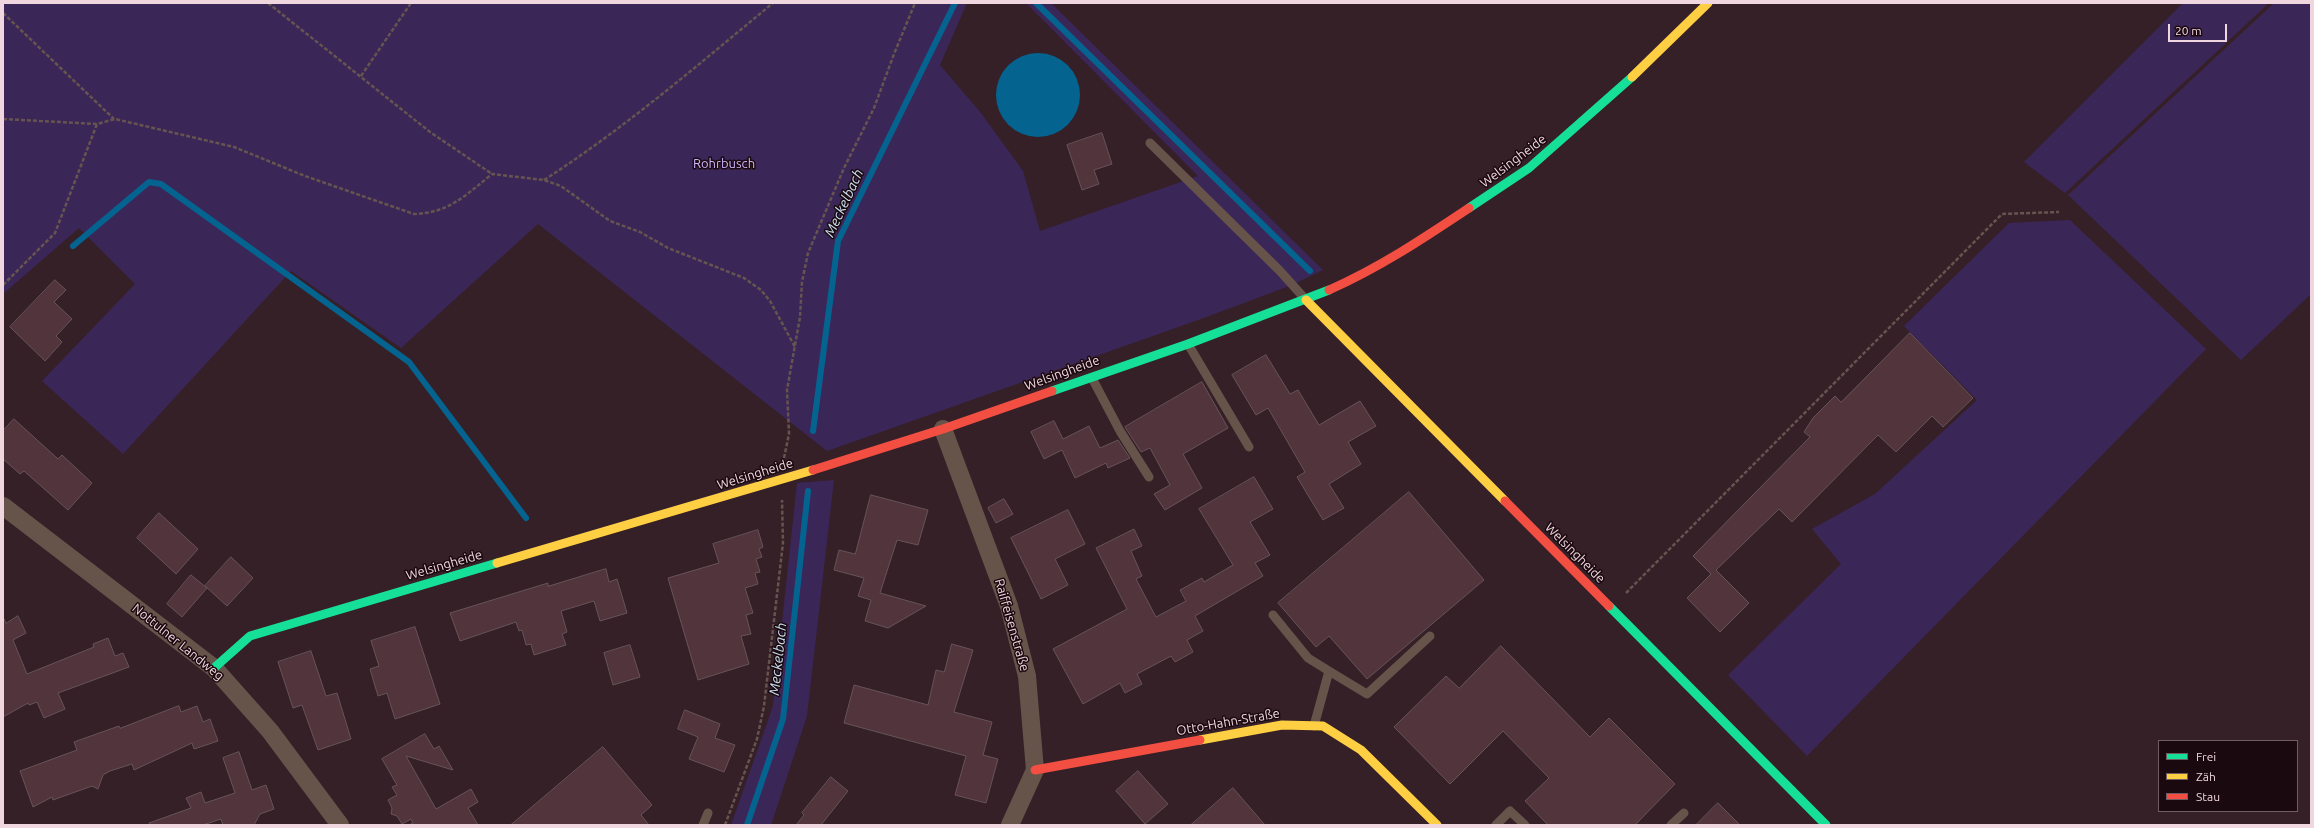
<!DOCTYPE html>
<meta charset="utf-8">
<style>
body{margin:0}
#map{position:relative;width:2314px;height:828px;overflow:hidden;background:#352028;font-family:Ubuntu,sans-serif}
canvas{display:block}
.frame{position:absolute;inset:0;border:4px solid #f0d6de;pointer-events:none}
.legend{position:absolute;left:2158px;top:740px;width:140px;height:72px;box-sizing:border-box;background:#1a090f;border:1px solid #705b62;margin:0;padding:5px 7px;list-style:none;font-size:12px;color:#f0d6de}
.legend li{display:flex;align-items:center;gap:8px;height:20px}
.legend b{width:20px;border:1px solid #705b62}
.scale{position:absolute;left:2168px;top:24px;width:59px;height:18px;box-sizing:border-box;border:2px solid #f0d6de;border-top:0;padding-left:5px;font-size:12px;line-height:14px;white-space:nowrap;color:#f0d6de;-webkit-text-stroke:3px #1a090f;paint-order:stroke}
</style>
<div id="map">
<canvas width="2314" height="828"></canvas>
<div class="frame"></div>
<ul class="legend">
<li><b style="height:5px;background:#16e098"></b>Frei</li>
<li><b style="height:5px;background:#ffcf43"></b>Zäh</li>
<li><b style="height:5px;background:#f24e42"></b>Stau</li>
</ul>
<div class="scale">20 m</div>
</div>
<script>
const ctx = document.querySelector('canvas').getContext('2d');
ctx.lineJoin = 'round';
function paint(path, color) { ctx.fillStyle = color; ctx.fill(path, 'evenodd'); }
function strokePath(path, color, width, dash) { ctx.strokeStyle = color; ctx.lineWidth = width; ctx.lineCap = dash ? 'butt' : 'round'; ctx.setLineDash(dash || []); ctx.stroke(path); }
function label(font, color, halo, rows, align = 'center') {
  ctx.font = font + ' Ubuntu,sans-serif'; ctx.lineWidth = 3; ctx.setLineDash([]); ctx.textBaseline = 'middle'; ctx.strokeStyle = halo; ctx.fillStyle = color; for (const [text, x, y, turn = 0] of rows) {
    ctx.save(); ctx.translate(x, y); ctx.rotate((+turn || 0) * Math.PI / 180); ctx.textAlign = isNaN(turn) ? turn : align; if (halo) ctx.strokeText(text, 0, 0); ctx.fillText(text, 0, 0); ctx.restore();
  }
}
const green = new Path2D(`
 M 3,3 L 967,3 L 940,65 L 981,113 L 1023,171 L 1040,231 L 1198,176 L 1026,3 L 1051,3 L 1323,270 L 1292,285 L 1201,319 L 827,451 L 538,224 L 401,348 L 291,271 L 123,454 L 42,381 L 135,284 L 79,228 L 3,294 Z
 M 2183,3 L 2269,3 L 2065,193 L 2024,162 Z
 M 2274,3 L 2311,3 L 2311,294 L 2241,360 L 2068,195 Z
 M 2070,220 L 2206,349 L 1807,756 L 1728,675 L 1841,564 L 1812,529 L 1875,494 L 1977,400 L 1904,326 L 2009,223 Z
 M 834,480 L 807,716 L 771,825 L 731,825 L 773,706 L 797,483 Z`);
const water = new Path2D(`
 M996 95a42 42 0 1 1 84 0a42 42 0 1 1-84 0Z`);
const stream = new Path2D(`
 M 1036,3 L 1310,271
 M 73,246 L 149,182 L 161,184 L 409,362 L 526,518
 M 813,431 L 838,241 L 955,3
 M 747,825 L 783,719 L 808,491`);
const building = new Path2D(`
 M 1102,133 L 1112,164 L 1094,170 L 1099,184 L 1082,190 L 1067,145 Z
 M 55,280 L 66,290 L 54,302 L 72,319 L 56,336 L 62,342 L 45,361 L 10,327 Z
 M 1910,333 L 1973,398 L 1943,427 L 1932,416 L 1896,452 L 1878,435 L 1792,522 L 1779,509 L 1716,570 L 1749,603 L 1720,632 L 1687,598 L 1711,574 L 1693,556 L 1810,437 L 1804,432 L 1813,418 L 1835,396 L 1841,402 Z
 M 1266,355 L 1290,394 L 1298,390 L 1319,425 L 1360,401 L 1376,426 L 1348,442 L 1361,464 L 1329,484 L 1344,508 L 1323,520 L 1297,477 L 1305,472 L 1268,408 L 1256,415 L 1232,375 Z
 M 1202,382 L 1228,428 L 1183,454 L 1202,488 L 1165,510 L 1154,494 L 1170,485 L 1150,448 L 1141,452 L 1125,427 Z
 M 14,419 L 58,459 L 62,455 L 92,483 L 68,510 L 24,471 L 20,474 L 3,459 L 3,431 Z
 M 1054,421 L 1063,439 L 1089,426 L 1100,448 L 1118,440 L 1130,458 L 1108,468 L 1106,463 L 1075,478 L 1062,450 L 1044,459 L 1031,432 Z
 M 1254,477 L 1273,509 L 1250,522 L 1270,555 L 1255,563 L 1263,576 L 1195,616 L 1203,631 L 1187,640 L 1193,652 L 1175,662 L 1171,656 L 1137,674 L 1142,684 L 1125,693 L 1120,683 L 1083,704 L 1053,649 L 1127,609 L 1096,548 L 1134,529 L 1142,546 L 1131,551 L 1142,576 L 1136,579 L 1156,617 L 1186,601 L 1180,590 L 1202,578 L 1204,582 L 1233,565 L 1199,509 Z
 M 1409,492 L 1484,580 L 1367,679 L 1329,636 L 1316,647 L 1278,603 Z
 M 871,495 L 928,510 L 918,545 L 897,540 L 880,593 L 926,606 L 888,628 L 865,621 L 871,600 L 858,596 L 864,578 L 834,570 L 839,550 L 855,554 Z
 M 1004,499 L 1013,514 L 996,523 L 988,508 Z
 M 1068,510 L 1085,544 L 1055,559 L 1068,585 L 1041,599 L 1011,538 Z
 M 159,513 L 198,549 L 176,574 L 137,538 Z
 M 758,530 L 763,547 L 759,549 L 762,557 L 756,559 L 760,572 L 755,573 L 758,584 L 745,588 L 753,613 L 746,615 L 751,634 L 741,636 L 749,664 L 698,680 L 668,578 L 719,563 L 713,544 Z
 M 231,557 L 253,578 L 227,606 L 205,586 Z
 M 606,569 L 609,582 L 617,579 L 627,613 L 600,621 L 594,601 L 561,611 L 567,632 L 562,634 L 566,645 L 534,655 L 531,644 L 526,645 L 522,630 L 519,631 L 516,622 L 460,641 L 450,613 L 548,583 L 548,586 Z
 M 191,575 L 207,588 L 182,617 L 167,604 Z
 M 18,616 L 26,633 L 13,640 L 27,674 L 94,647 L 93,644 L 108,638 L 115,656 L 123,653 L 129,667 L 58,693 L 65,709 L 44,718 L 37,702 L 29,705 L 28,703 L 3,717 L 3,617 L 6,623 Z
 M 415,627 L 440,704 L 395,719 L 387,693 L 378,696 L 370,669 L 379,666 L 371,641 Z
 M 952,644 L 973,650 L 954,712 L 992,722 L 983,755 L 998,759 L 986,803 L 955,795 L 966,756 L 844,723 L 854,685 L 928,705 L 936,670 L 944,672 Z
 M 630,645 L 640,677 L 613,685 L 604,653 Z
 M 1501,646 L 1590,737 L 1609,718 L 1675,784 L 1635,825 L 1548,825 L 1525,801 L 1549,778 L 1503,731 L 1450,784 L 1394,727 L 1446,676 L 1459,688 Z
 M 311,651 L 326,696 L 337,693 L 351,739 L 318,750 L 302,705 L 293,708 L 278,662 Z
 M 179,706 L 181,712 L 197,706 L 203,722 L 210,719 L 218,741 L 194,749 L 192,743 L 134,770 L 132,764 L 110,771 L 103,775 L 98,789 L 92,786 L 53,800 L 52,797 L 33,807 L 20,771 L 77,750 L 74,742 L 119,726 L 120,728 Z
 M 685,710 L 720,724 L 715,738 L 735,745 L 724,772 L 689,759 L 698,737 L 678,729 Z
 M 425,734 L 434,749 L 439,746 L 453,770 L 406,756 L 436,809 L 471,789 L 478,802 L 468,808 L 478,825 L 409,825 L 413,823 L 411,819 L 402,824 L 397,816 L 391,814 L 392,808 L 388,800 L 397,795 L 392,787 L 397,785 L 382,759 Z
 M 603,747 L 652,805 L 641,815 L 649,825 L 511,825 Z
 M 239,752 L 252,790 L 266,785 L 274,809 L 260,814 L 254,825 L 223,825 L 221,819 L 203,825 L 150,825 L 149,823 L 191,808 L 186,798 L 201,792 L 205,803 L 235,793 L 223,758 Z
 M 1138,771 L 1168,804 L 1145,824 L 1116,791 Z
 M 831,777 L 848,791 L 821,825 L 796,825 L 804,815 L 802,813 Z
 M 1233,788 L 1265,825 L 1191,825 Z
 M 1718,803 L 1740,825 L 1696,825 Z`);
const path = new Path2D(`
 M 268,3 L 430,132 L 492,174
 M 3,13 L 114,119
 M 361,76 L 411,3
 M 3,119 L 97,124 L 115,119 L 234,147 L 305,176 L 414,214 C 449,213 466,195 492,174 L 544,180 L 561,186 L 610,221 L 640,232 L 668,248 L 744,278 L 761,290 L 770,301 L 795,347
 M 544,180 C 625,128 699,64 773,3
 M 3,285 L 55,233 L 97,124
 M 784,458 L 789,434 L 787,390 L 800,317 L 802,282 L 808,253 L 844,168 L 874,108 L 894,54 L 915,3
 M 1626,593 L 2002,214 L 2059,212
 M 725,825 L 757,739 L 764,706 L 783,543 L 782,500`);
const lane = new Path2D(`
 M 1150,143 L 1280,271 L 1306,300
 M 1188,344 L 1249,447
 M 1092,378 L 1120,431 L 1149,477
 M 1273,615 L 1308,658 L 1329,671
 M 1314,726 L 1329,671 L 1367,694 L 1430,636
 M 703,825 L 708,813
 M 1496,825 L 1510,811 L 1525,825
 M 1671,825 L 1684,813`);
const street = new Path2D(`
 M 943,429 L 1009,606 L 1027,676 L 1035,770 L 1010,825
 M 3,506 L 214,668 L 270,731 L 340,825`);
const fast = new Path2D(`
 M 1469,208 L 1529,168 L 1632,77
 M 1052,391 L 1188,344 L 1329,290
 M 1609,606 L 1826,825
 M 214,668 L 250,636 L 497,563`);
const slow = new Path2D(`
 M 1632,77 L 1708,3
 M 1306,300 L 1505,501
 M 497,563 L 813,470
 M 1200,740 L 1282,725 L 1323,726 L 1361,750 L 1437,825`);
const jam = new Path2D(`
 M 1329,290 C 1379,268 1424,238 1469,208
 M 813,470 L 943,429 L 1052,391
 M 1505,501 L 1609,606
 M 1035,770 L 1200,740`);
const streetNames = [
 ["Welsingheide",1513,161,-37],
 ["Welsingheide",1062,373,-20],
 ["Welsingheide",755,474,-17],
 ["Welsingheide",1575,553,45],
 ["Welsingheide",444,565,-16],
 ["Raiffeisenstraße",1012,625,74],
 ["Nottulner Landweg",178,642,39],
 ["Otto-Hahn-Straße",1228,722,-10]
];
const parkNames = [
 ["Rohrbusch",724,164]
];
const waterNames = [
 ["Meckelbach",844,203,-65],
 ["Meckelbach",778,659,-84]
];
paint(green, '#3b2658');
paint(water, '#056390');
strokePath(stream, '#056390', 6);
paint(building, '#52343d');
strokePath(building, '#665458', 1);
strokePath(path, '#65544f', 2.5, [4, 2]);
strokePath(lane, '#66544a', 9);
strokePath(street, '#66544a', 18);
strokePath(fast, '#16e098', 9);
strokePath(slow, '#ffcf43', 9);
strokePath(jam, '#f24e42', 9);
label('13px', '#f0d6de', '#1a090f', streetNames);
label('13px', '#ccb6fe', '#1a090f', parkNames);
label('italic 14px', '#cae2f2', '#1a090f', waterNames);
</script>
